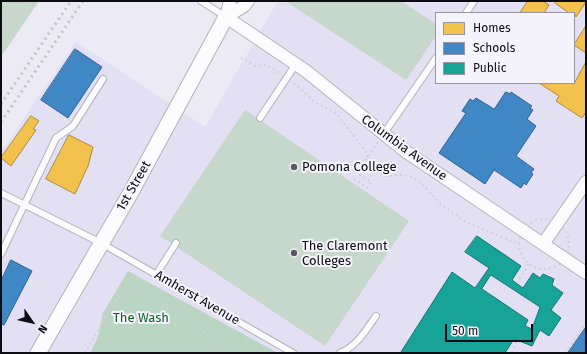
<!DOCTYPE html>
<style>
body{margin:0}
#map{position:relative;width:587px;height:354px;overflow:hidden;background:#eceaf5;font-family:"Fira Sans",sans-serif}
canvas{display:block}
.frame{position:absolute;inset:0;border:2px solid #0d0c13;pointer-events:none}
.legend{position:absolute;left:435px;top:12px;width:140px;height:72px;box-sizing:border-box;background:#f5f4fc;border:1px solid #98979f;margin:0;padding:5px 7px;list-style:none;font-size:12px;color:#0d0c13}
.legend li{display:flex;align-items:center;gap:8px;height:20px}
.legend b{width:20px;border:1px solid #98979f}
.north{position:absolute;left:12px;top:302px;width:40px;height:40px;-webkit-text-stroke:3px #f5f4fc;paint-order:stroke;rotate:124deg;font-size:11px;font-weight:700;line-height:16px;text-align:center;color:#0d0c13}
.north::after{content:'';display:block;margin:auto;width:14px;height:18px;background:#0d0c13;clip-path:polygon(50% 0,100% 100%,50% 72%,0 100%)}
.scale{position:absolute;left:445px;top:324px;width:88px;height:18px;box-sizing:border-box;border:2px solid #0d0c13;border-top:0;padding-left:5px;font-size:12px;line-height:14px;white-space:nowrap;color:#0d0c13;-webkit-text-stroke:3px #f5f4fc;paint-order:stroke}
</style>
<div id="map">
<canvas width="587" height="354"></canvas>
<div class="frame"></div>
<ul class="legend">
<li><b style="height:11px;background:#f2c14e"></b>Homes</li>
<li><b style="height:11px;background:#3f88c5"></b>Schools</li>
<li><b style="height:11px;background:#17a398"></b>Public</li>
</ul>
<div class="north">N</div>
<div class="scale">50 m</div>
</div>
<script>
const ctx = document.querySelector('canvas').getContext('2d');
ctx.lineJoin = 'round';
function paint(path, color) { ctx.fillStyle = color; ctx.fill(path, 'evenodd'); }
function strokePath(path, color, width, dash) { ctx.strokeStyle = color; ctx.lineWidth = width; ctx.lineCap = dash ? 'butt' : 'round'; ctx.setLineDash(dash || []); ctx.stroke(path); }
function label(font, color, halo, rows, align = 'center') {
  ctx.font = font + ' "Fira Sans",sans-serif'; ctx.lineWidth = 4; ctx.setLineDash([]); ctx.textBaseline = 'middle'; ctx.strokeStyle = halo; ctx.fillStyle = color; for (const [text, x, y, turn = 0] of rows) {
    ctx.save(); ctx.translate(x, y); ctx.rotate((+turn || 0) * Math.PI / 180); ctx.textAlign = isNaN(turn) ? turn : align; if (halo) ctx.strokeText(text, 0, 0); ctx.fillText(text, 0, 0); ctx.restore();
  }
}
const built = new Path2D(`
 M 278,1 L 586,1 L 586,353 L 1,353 L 1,152 L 76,42 L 205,127 ZM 436,13 L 574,13 L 574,83 L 436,83 Z`);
const green = new Path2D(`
 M 1,1 L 39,1 L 1,57 Z
 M 285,1 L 401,1 L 436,24 L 436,36 L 406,80 Z
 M 245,110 L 409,221 L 325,346 L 160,236 Z`);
const forest = new Path2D(`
 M 128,271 L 278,353 L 90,353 L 98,337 L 103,313 Z`);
const homes = new Path2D(`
 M 528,1 L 543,1 L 549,5 L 544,13 L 520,13 Z
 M 556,1 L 586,1 L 586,2 L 576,17 L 574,13 L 569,13 L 555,3 Z
 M 586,26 L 586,53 L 574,45 Z
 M 586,62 L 586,112 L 582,118 L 556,101 L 559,96 L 539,83 L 574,83 Z
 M 31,116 L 39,121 L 33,129 L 36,130 L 11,166 L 1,158 Z
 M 69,135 L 93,147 L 88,166 L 75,194 L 46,179 Z`);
const schools = new Path2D(`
 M 75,49 L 102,67 L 68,118 L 41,100 Z
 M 506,92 L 510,94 L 511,92 L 532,106 L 530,108 L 533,110 L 527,119 L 536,126 L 516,156 L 534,169 L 531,173 L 533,174 L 526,185 L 524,183 L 521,188 L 494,170 L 485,184 L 439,153 L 466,113 L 462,111 L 470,99 L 473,101 L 476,98 L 494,109 Z
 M 11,260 L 32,271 L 4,325 L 1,324 L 1,281 Z
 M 586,327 L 586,353 L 568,353 Z`);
const public = new Path2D(`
 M 477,236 L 521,266 L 512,280 L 523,288 L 533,273 L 540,278 L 543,274 L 554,279 L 552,285 L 563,293 L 551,310 L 561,318 L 549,336 L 540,330 L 532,346 L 514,339 L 505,353 L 402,353 L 401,352 L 452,272 L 475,288 L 489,268 L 465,252 ZM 491,275 L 540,307 L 532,329 L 525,326 L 528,320 L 482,289 Z`);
const path = new Path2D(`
 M 1,30 L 8,27 L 27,1
 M 241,58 L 255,66 L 267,65 L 279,73
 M 294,83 L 316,103 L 336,113 L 366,152 L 370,168 L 375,172 L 386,176 L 402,175 L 411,177 L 421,183 L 442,205 L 466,222 L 519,244
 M 354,179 L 367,188 L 371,182 L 357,173 L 378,142
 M519 244a25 25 0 1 1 50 0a25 25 0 1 1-50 0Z
 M 517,283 L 529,264
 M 85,353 L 113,304 L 125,292 L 137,289 L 155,298 L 197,324 L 224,353
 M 238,353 L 249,336
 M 512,353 L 517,340
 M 566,353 L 586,322`);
const service = new Path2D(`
 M 201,1 L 226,17
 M 466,13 L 474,1
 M 260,118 L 296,64
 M 383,135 L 436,58
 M 1,193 L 101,243 L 293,353
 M 1,254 L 56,138 L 73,126 L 103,79
 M 156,275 L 176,243
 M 340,353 C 357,346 366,330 376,316`);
const minor = new Path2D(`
 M 226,17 L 306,71 L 405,151 L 586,273
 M 226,17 L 244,6 L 248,1
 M 226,17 L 230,1
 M 543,244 L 586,182`);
const tertiary = new Path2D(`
 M 38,353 L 130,194 L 226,17`);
const rail = new Path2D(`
 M 1,104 L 71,1
 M 1,122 L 83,1`);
const markers = [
 [294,167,4,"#5b5a62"],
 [294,253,4,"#5b5a62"]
];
const streetNames = [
 ["Columbia Avenue",404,148,36],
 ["1st Street",134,186,-60],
 ["Amherst Avenue",197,298,30]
];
const poiNames = [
 ["Pomona College",302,167],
 ["The Claremont",302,246],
 ["Colleges",302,261]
];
const parkNames = [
 ["The Wash",141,318]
];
paint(built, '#e3e0f4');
paint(green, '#c6d8cc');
paint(forest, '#bad6c2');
paint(homes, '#f2c14e');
strokePath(homes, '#ad8b3c', 1);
paint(schools, '#3f88c5');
strokePath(schools, '#306390', 1);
paint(public, '#17a398');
strokePath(public, '#147670', 1);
strokePath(service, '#b3b2ba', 8);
strokePath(minor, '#b3b2ba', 14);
strokePath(tertiary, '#b3b2ba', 17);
strokePath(path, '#d1d0d3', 2, [2, 3]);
strokePath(service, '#fcfcfe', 6);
strokePath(minor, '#fcfcfe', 12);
strokePath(tertiary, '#fcfcfe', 15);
strokePath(rail, '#c2c2c5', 3, [2, 4]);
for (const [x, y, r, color] of markers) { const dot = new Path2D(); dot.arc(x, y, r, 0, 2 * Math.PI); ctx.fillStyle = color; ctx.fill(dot); strokePath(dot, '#f5f4fc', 1.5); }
label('13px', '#0d0c13', '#f5f4fc', streetNames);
label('13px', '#0d0c13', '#f5f4fc', poiNames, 'left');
label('13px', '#0f5d27', '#f5f4fc', parkNames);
</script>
